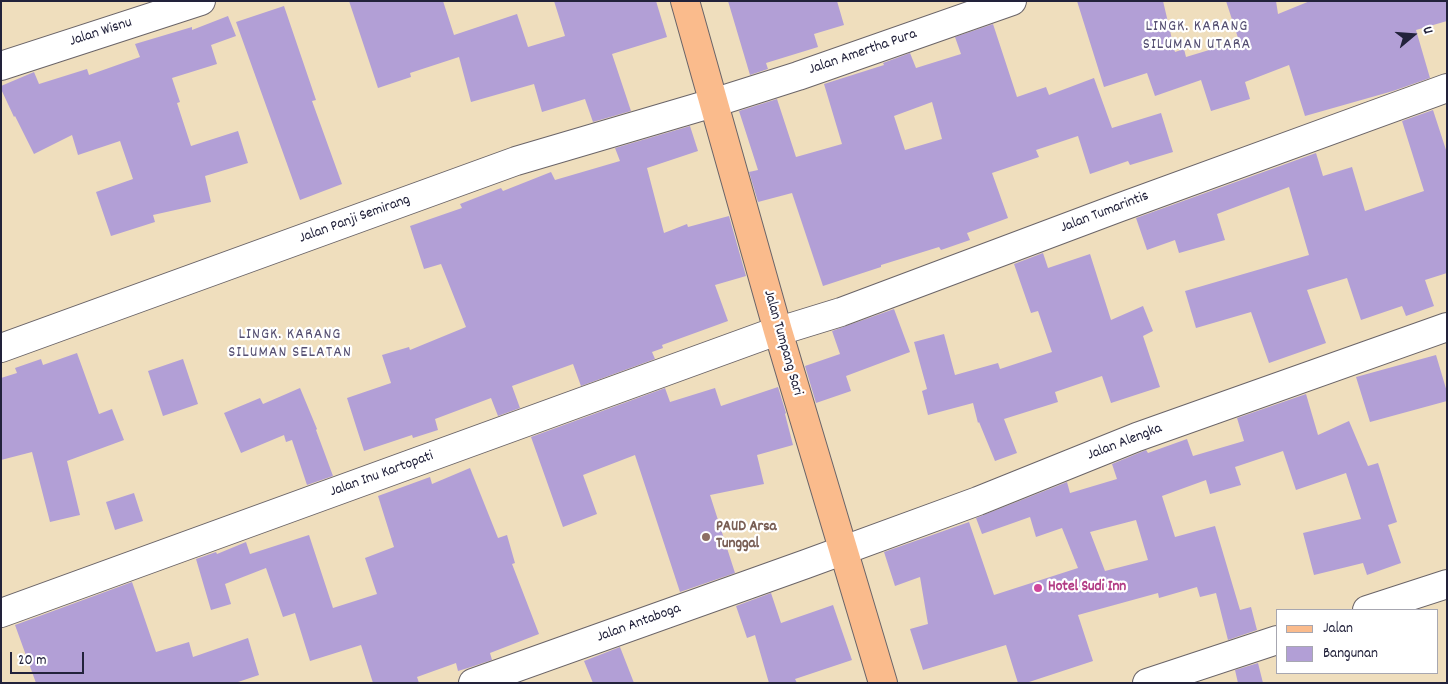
<!DOCTYPE html>
<style>
body{margin:0}
#map{position:relative;width:1448px;height:684px;overflow:hidden;background:#efdebd;font-family:Dekko,sans-serif}
canvas{display:block}
.frame{position:absolute;inset:0;border:2px solid #22223b;pointer-events:none}
.legend{position:absolute;left:1276px;top:609px;width:162px;height:65px;box-sizing:border-box;background:#fff;border:1px solid #a7a7b1;margin:0;padding:6px 9px;list-style:none;font-size:15px;color:#22223b}
.legend li{display:flex;align-items:center;gap:10px;height:25px}
.legend b{width:25px;border:1px solid #a7a7b1}
.north{position:absolute;left:1388px;top:10px;width:50px;height:50px;-webkit-text-stroke:4px #fff;paint-order:stroke;rotate:72deg;font-size:14px;font-weight:700;line-height:20px;text-align:center;color:#22223b}
.north::after{content:'';display:block;margin:auto;width:18px;height:22px;background:#22223b;clip-path:polygon(50% 0,100% 100%,50% 72%,0 100%)}
.scale{position:absolute;left:10px;top:652px;width:74px;height:22px;box-sizing:border-box;border:2px solid #22223b;border-top:0;padding-left:6px;font-size:15px;line-height:18px;white-space:nowrap;color:#22223b;-webkit-text-stroke:4px #fff;paint-order:stroke}
</style>
<div id="map">
<canvas width="1448" height="684"></canvas>
<div class="frame"></div>
<ul class="legend">
<li><b style="height:6px;background:#fabb8c"></b>Jalan</li>
<li><b style="height:14px;background:#b29fd6"></b>Bangunan</li>
</ul>
<div class="north">U</div>
<div class="scale">20 m</div>
</div>
<script>
const ctx = document.querySelector('canvas').getContext('2d');
ctx.lineJoin = 'round';
function paint(path, color) { ctx.fillStyle = color; ctx.fill(path, 'evenodd'); }
function strokePath(path, color, width, dash) { ctx.strokeStyle = color; ctx.lineWidth = width; ctx.lineCap = dash ? 'butt' : 'round'; ctx.setLineDash(dash || []); ctx.stroke(path); }
function label(font, color, halo, rows, align = 'center') {
  ctx.font = font + ' Dekko,sans-serif'; ctx.lineWidth = 4.5; ctx.setLineDash([]); ctx.textBaseline = 'middle'; ctx.strokeStyle = halo; ctx.fillStyle = color; for (const [text, x, y, turn = 0] of rows) {
    ctx.save(); ctx.translate(x, y); ctx.rotate((+turn || 0) * Math.PI / 180); ctx.textAlign = isNaN(turn) ? turn : align; if (halo) ctx.strokeText(text, 0, 0); ctx.fillText(text, 0, 0); ctx.restore();
  }
}
const building = new Path2D(`
 M 349,1 L 443,1 L 454,35 L 517,14 L 528,47 L 565,36 L 554,1 L 656,1 L 667,37 L 612,54 L 631,111 L 593,122 L 585,99 L 542,112 L 534,84 L 471,102 L 459,57 L 410,73 L 411,77 L 378,88 Z
 M 728,1 L 837,1 L 844,25 L 814,34 L 818,47 L 766,63 L 768,69 L 750,75 Z
 M 1077,1 L 1163,1 L 1175,52 L 1184,49 L 1186,57 L 1239,41 L 1226,1 L 1276,1 L 1278,14 L 1310,1 L 1447,1 L 1447,21 L 1416,30 L 1430,78 L 1393,91 L 1305,116 L 1289,65 L 1245,82 L 1250,99 L 1211,111 L 1201,80 L 1155,96 L 1147,73 L 1104,87 Z
 M 284,6 L 316,100 L 312,101 L 342,184 L 300,200 L 236,22 Z
 M 228,16 L 236,36 L 211,45 L 217,64 L 172,78 L 180,102 L 177,103 L 191,146 L 238,131 L 248,163 L 205,176 L 211,202 L 153,215 L 155,222 L 111,236 L 96,192 L 133,179 L 120,141 L 78,155 L 72,135 L 34,154 L 15,116 L 14,117 L 1,89 L 1,86 L 34,72 L 39,84 L 87,69 L 89,75 L 140,57 L 135,44 L 192,27 L 192,30 Z
 M 993,24 L 1017,97 L 1046,87 L 1049,95 L 1094,78 L 1112,128 L 1161,113 L 1173,152 L 1130,165 L 1128,161 L 1090,174 L 1078,136 L 1036,150 L 1039,157 L 992,173 L 1008,218 L 967,233 L 970,240 L 941,250 L 939,247 L 881,265 L 881,267 L 823,286 L 792,193 L 758,202 L 749,172 L 758,170 L 739,111 L 777,99 L 796,157 L 842,144 L 824,84 L 884,65 L 883,63 L 910,53 L 916,68 L 961,54 L 955,37 ZM 932,102 L 942,139 L 905,150 L 894,116 Z
 M 1433,110 L 1447,153 L 1447,273 L 1425,280 L 1434,306 L 1406,316 L 1402,306 L 1361,320 L 1347,278 L 1307,290 L 1326,343 L 1269,363 L 1251,312 L 1196,328 L 1185,291 L 1309,255 L 1289,187 L 1217,214 L 1225,240 L 1179,253 L 1175,240 L 1147,250 L 1136,218 L 1316,153 L 1323,176 L 1352,167 L 1365,211 L 1424,191 L 1402,121 Z
 M 690,126 L 698,151 L 647,168 L 664,233 L 687,224 L 688,227 L 729,216 L 746,276 L 715,285 L 728,321 L 662,345 L 663,348 L 652,352 L 655,359 L 581,386 L 573,364 L 512,386 L 520,408 L 498,416 L 491,398 L 435,419 L 438,430 L 413,438 L 412,435 L 364,451 L 347,398 L 391,383 L 382,355 L 409,347 L 410,350 L 466,327 L 441,264 L 424,269 L 410,226 L 462,208 L 460,204 L 501,188 L 503,191 L 551,172 L 555,180 L 620,161 L 615,148 Z
 M 1043,253 L 1048,268 L 1090,254 L 1111,320 L 1143,306 L 1153,331 L 1143,336 L 1160,387 L 1111,403 L 1102,376 L 1055,392 L 1058,402 L 1004,419 L 1017,453 L 995,461 L 979,422 L 978,423 L 973,403 L 928,415 L 922,391 L 927,389 L 914,342 L 944,334 L 955,375 L 998,363 L 1000,369 L 1052,352 L 1038,311 L 1031,313 L 1014,264 Z
 M 894,309 L 910,352 L 846,376 L 851,391 L 816,403 L 805,366 L 840,354 L 832,331 Z
 M 77,353 L 99,414 L 112,409 L 124,440 L 67,461 L 80,515 L 50,522 L 32,452 L 1,460 L 1,378 L 17,373 L 15,368 L 41,359 L 43,365 Z
 M 1436,355 L 1447,392 L 1447,401 L 1370,422 L 1356,377 Z
 M 183,359 L 198,404 L 163,416 L 148,371 Z
 M 778,387 L 786,413 L 785,414 L 793,445 L 757,455 L 764,484 L 710,495 L 735,573 L 680,592 L 635,455 L 583,475 L 597,514 L 563,527 L 531,437 L 665,388 L 670,402 L 715,388 L 721,406 Z
 M 300,388 L 317,429 L 316,430 L 333,476 L 307,485 L 292,440 L 286,442 L 284,435 L 241,453 L 224,413 L 260,398 L 263,404 Z
 M 1306,394 L 1318,435 L 1349,421 L 1368,466 L 1378,463 L 1397,522 L 1388,525 L 1401,563 L 1367,575 L 1363,563 L 1314,575 L 1303,533 L 1361,519 L 1346,473 L 1296,490 L 1283,451 L 1235,467 L 1241,485 L 1210,494 L 1206,480 L 1162,496 L 1175,537 L 1215,526 L 1240,610 L 1251,607 L 1257,630 L 1228,640 L 1216,593 L 1200,597 L 1197,587 L 1159,598 L 1158,593 L 1078,615 L 1093,661 L 1026,683 L 1018,683 L 1006,645 L 923,670 L 910,629 L 928,624 L 920,577 L 895,586 L 884,552 L 969,522 L 994,595 L 1078,568 L 1062,528 L 1036,537 L 1030,517 L 982,534 L 976,518 L 1067,482 L 1070,493 L 1117,479 L 1112,464 L 1146,450 L 1148,453 L 1187,439 L 1193,456 L 1244,441 L 1237,418 ZM 1136,520 L 1148,560 L 1105,571 L 1090,532 Z
 M 470,468 L 498,538 L 507,535 L 515,563 L 512,564 L 539,634 L 490,653 L 492,660 L 471,667 L 458,671 L 456,663 L 417,677 L 419,683 L 373,683 L 361,645 L 310,661 L 295,613 L 283,617 L 266,568 L 225,584 L 231,604 L 211,610 L 196,559 L 216,552 L 217,554 L 246,542 L 250,554 L 309,535 L 333,608 L 377,594 L 365,558 L 394,547 L 378,496 L 430,477 L 432,484 Z
 M 134,493 L 143,521 L 115,530 L 106,502 Z
 M 132,582 L 156,652 L 189,642 L 193,657 L 248,638 L 259,675 L 235,683 L 36,683 L 15,625 Z
 M 771,593 L 781,623 L 833,605 L 852,660 L 795,679 L 797,683 L 769,683 L 755,635 L 747,638 L 736,606 Z
 M 620,647 L 634,683 L 593,683 L 584,661 Z
 M 1258,663 L 1263,683 L 1238,683 L 1235,670 Z`);
const minor = new Path2D(`
 M 1,66 L 201,1
 M 1,348 L 516,161 L 713,103 L 798,76 L 1012,1
 M 1367,610 L 1447,584
 M 1,613 L 763,336 L 841,312 L 1118,208 L 1447,88
 M 473,683 L 806,564 L 978,501 L 1137,437 L 1447,327
 M 1147,683 L 1277,640`);
const major = new Path2D(`
 M 685,1 L 778,331 L 883,683`);
const markers = [
 [706,537,5,"#8d6e63"],
 [1038,588,5,"#d1479c"]
];
const streetNames = [
 ["Jalan Wisnu",101,33,-18],
 ["Jalan Amertha Pura",863,53,-19],
 ["Jalan Tumarintis",1105,213,-21],
 ["Jalan Panji Semirang",355,220,-20],
 ["Jalan Tumpang Sari",782,343,74],
 ["Jalan Alengka",1125,443,-21],
 ["Jalan Inu Kartopati",382,475,-20],
 ["Jalan Antaboga",639,624,-20]
];
const educationNames = [
 ["PAUD Arsa",716,528],
 ["Tunggal",716,545]
];
const hotelNames = [
 ["Hotel Sudi Inn",1048,588]
];
const neighbourhoodNames = [
 ["LINGK. KARANG",1197,28],
 ["SILUMAN UTARA",1197,46],
 ["LINGK. KARANG",290,336],
 ["SILUMAN SELATAN",290,354]
];
paint(building, '#b29fd6');
strokePath(minor, '#6a6468', 30);
strokePath(major, '#6a6468', 30);
strokePath(minor, '#fff', 28);
strokePath(major, '#fabb8c', 28);
for (const [x, y, r, color] of markers) { const dot = new Path2D(); dot.arc(x, y, r, 0, 2 * Math.PI); ctx.fillStyle = color; ctx.fill(dot); strokePath(dot, '#fff', 2); }
label('15px', '#22223b', '#fff', streetNames);
label('bold 15px', '#785e54', '#fff', educationNames, 'left');
label('bold 15px', '#b23c85', '#fff', hotelNames, 'left');
ctx.letterSpacing = '1px';
label('16px', '#544e71', '#fff', neighbourhoodNames);
ctx.letterSpacing = '0px';
</script>
